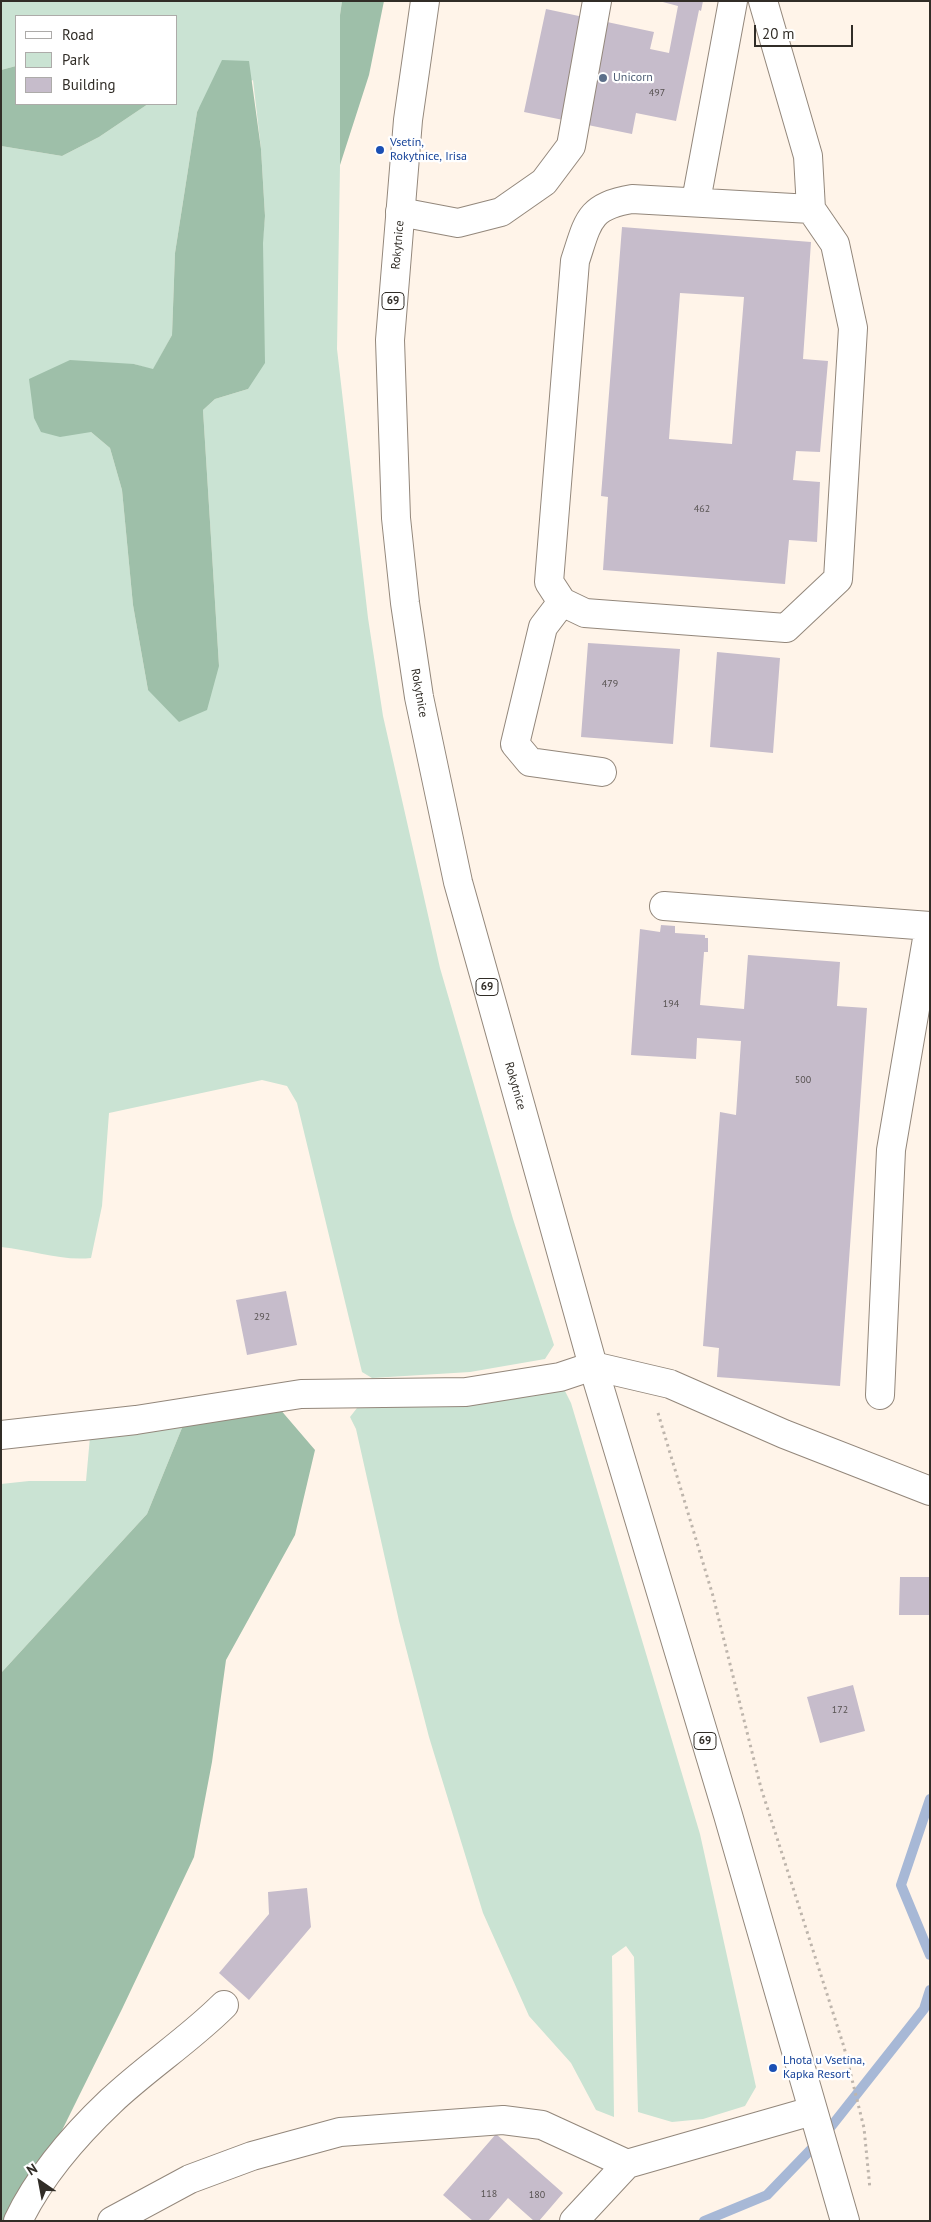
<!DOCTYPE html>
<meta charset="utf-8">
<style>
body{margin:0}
#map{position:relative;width:931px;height:2222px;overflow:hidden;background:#fff4e9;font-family:"PT Sans",sans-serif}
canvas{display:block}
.frame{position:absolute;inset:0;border:2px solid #312d27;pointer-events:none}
.legend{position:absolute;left:15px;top:15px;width:162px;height:90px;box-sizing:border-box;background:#fff;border:1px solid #adaba9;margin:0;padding:6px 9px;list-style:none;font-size:15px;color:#312d27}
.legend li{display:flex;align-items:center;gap:10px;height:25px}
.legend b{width:25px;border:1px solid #adaba9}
.north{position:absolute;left:15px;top:2157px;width:50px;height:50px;-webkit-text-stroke:4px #fff;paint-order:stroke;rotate:327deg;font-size:14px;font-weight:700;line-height:20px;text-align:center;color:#312d27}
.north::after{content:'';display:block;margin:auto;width:18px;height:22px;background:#312d27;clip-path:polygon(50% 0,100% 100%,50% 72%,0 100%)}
.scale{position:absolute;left:754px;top:25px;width:99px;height:22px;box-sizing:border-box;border:2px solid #312d27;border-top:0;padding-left:6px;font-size:15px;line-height:18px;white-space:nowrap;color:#312d27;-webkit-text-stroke:4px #fff;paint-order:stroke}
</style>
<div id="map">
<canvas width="931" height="2222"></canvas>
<div class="frame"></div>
<ul class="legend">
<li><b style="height:6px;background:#fff"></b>Road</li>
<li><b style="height:14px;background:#cae3d3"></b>Park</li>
<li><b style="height:14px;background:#c6bccb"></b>Building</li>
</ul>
<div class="north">N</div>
<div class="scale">20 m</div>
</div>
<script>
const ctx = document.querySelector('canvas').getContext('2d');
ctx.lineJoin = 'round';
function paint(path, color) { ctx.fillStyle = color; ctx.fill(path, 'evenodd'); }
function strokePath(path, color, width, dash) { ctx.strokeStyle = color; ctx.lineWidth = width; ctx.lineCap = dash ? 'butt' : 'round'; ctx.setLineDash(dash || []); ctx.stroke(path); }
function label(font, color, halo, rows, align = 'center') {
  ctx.font = font + ' "PT Sans",sans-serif'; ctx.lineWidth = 4.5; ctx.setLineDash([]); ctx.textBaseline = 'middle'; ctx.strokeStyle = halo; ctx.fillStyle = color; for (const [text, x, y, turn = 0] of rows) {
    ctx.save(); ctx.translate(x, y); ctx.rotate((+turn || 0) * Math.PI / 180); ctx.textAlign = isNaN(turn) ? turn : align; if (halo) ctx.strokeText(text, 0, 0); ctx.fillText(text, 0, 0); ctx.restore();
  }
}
const green = new Path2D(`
 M 1,1 L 342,1 L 340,15 L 340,165 L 337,349 L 368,618 L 383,716 L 440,968 L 513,1219 L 554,1345 L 545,1359 L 470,1372 L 372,1378 L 362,1372 L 297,1103 L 287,1086 L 262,1080 L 109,1113 L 102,1206 L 91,1258 C 60,1261 32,1250 1,1247 L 1,146 L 62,156 L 99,137 L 148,104 L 176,104 L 176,16 L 16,16 L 16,66 L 1,70 ZM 253,80 L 261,149 L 265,216 L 248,389 L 215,399 L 203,410 L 219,666 L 148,690 L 133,605 L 122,490 L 110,448 L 91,432 L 134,364 L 153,370 L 172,335 L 175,253 L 197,112 L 199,108 Z
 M 563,1387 L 571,1403 L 700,1834 L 756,2087 L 745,2106 L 703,2119 L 672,2122 L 638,2112 L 634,1957 L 626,1946 L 612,1956 L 614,2117 L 596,2110 L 571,2063 L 529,2016 L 483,1913 L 429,1737 L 399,1621 L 356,1429 L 350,1417 L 357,1408 Z
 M 184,1423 L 147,1514 L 1,1673 L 1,1484 L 29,1481 L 86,1481 L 90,1437 Z`);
const forest = new Path2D(`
 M 342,1 L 384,1 L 369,75 L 340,165 L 340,15 Z
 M 222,60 L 249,61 L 261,149 L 265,216 L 263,243 L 265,363 L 248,389 L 215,399 L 203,410 L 219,666 L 207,710 L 179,722 L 148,690 L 133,605 L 122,490 L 110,448 L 91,432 L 60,437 L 41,432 L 34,418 L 29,379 L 70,360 L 134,364 L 153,369 L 172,335 L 175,253 L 197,112 Z
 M 16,66 L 16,104 L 148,104 L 99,137 L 62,156 L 1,146 L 1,70 Z
 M 279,1408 L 315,1450 L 295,1535 L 226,1660 L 212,1762 L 194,1857 L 122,2009 L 30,2195 L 12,2221 L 1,2221 L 1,1673 L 147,1514 L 184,1423 Z`);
const stream = new Path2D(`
 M 930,1799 L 901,1885 L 930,1955
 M 704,2221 L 767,2195 L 822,2138 L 924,2009 L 930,1990`);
const building = new Path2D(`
 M 659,1 L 703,1 L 701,11 L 699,10 L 676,121 L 636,113 L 632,134 L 524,112 L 546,9 L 654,32 L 650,49 L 669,53 L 678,6 Z
 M 622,227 L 811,242 L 803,359 L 828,361 L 820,452 L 796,451 L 793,480 L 820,482 L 817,542 L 789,540 L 785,584 L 603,570 L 608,497 L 601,496 ZM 680,293 L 744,297 L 732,444 L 669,439 Z
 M 588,643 L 680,649 L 673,744 L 581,737 Z
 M 717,652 L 780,658 L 773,753 L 710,747 Z
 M 661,925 L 675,926 L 675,933 L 705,935 L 705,938 L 708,938 L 708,952 L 704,952 L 700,1005 L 744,1009 L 748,955 L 840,962 L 837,1006 L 867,1008 L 840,1386 L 717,1377 L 719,1348 L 703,1346 L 720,1112 L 736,1115 L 741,1041 L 697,1038 L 696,1059 L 631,1055 L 640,929 L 660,932 Z
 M 286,1291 L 297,1345 L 247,1355 L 236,1300 Z
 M 900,1577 L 930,1577 L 930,1615 L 899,1615 Z
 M 853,1685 L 865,1731 L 820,1743 L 807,1697 Z
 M 307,1888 L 311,1927 L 249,2000 L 219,1973 L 269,1914 L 268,1892 Z
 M 496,2134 L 563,2193 L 539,2221 L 534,2221 L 508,2198 L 488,2221 L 473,2221 L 443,2195 Z`);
const path = new Path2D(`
 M 658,1413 L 713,1596 L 761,1788 L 844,2047 L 864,2128 L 870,2189`);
const minor = new Path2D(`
 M 763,1 L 808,156 L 811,209
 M 632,199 L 811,209 L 835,244 L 853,328 L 838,579 L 786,628 L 585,613 L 562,602 L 549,582 L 575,261 C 588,222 588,206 632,199 Z
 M 696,201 L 733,1
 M 400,212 L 458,223 L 501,212 L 544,182 L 571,146 L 597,1
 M 562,602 L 543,627 L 515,744 L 530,762 L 602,772
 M 664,906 L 930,926
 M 880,1395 L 891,1150 L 929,927
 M 1,1435 L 136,1420 L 301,1394 L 466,1392 L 560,1377 L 593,1366 L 670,1384 L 784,1434 L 930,1491
 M 18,2221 C 40,2175 74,2136 111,2101 C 147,2067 189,2040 224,2005
 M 112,2221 L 190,2179 L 252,2156 L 340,2132 L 503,2120 L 542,2125 L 627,2164
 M 574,2221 L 627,2164 L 812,2111`);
const major = new Path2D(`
 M 425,1 L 408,120 L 390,340 L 396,518 L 405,603 L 419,697 L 458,882 L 488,989 L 593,1366 L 728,1815 L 845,2221`);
const markers = [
 [603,78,5,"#5c6f8a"],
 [380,150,5,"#1a4fb4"],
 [773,2068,5,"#1a4fb4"]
];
const numberNames = [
 ["497",657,93],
 ["462",702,509],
 ["479",610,684],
 ["194",671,1004],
 ["500",803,1080],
 ["292",262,1317],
 ["172",840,1710],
 ["118",489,2194],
 ["180",537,2195]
];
const shields = [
 [393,301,22],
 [487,987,22],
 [705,1741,22]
];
const shieldNames = [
 ["69",393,301],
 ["69",487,987],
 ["69",705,1741]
];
const serviceNames = [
 ["Unicorn",613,78]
];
const transitNames = [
 ["Vsetín,",390,143],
 ["Rokytnice, Irisa",390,157],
 ["Lhota u Vsetína,",783,2061],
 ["Kapka Resort",783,2075]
];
const streetNames = [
 ["Rokytnice",398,245,-85],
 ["Rokytnice",419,693,80],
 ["Rokytnice",515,1086,74]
];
paint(green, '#cae3d3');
paint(forest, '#9ebfa9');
strokePath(stream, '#a7b8d6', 10);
paint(building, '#c6bccb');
strokePath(minor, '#93877b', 30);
strokePath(major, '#93877b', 30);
strokePath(path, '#beb5ac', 3, [2.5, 4]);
strokePath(minor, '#fff', 28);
strokePath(major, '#fff', 28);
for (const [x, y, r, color] of markers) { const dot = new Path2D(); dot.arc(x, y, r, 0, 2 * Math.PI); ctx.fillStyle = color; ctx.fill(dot); strokePath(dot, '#fff', 2); }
label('10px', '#565150', null, numberNames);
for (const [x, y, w] of shields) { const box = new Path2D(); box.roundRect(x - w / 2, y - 8.5, w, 17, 4); ctx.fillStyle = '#fff'; ctx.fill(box); strokePath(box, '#312d27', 1); }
label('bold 11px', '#312d27', null, shieldNames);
label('12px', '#4e5e75', '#fff', serviceNames, 'left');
label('12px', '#164399', '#fff', transitNames, 'left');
label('12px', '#312d27', '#fff', streetNames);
</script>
